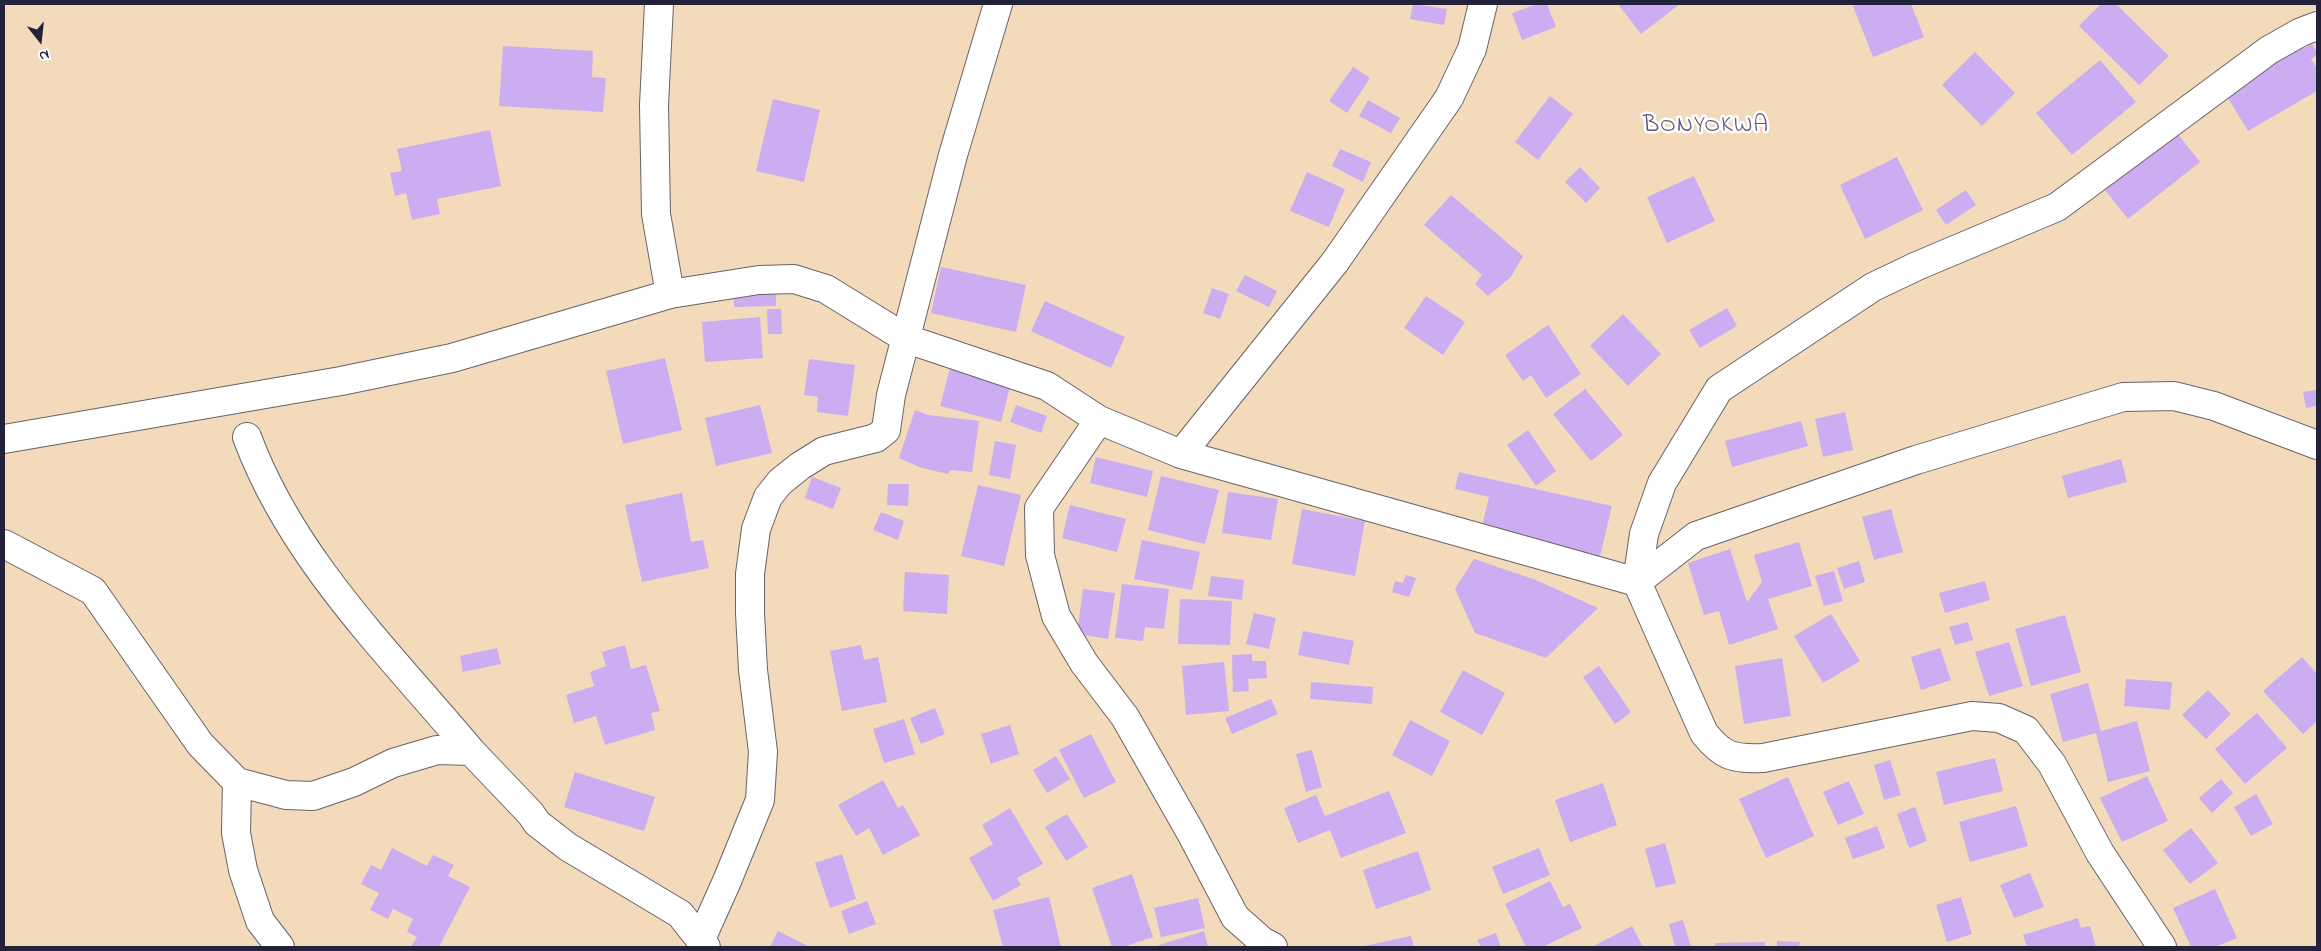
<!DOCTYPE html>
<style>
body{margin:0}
#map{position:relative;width:2321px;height:951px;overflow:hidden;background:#f2daba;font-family:"Indie Flower",sans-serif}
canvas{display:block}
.frame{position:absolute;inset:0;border:5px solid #22223b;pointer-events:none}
.north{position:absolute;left:15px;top:15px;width:50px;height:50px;-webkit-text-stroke:4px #fff;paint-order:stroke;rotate:164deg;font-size:14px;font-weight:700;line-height:20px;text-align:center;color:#22223b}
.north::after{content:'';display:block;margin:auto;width:18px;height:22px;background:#22223b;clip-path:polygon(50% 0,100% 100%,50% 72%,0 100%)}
</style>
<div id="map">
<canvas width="2321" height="951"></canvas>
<div class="frame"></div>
<div class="north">N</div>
</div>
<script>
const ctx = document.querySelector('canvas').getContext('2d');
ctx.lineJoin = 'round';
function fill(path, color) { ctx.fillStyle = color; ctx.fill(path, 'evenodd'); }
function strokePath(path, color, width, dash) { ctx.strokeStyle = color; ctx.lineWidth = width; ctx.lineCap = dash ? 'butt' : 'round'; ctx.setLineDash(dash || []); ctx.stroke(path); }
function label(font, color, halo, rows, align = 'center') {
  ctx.font = font + ' "Indie Flower",sans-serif'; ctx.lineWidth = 5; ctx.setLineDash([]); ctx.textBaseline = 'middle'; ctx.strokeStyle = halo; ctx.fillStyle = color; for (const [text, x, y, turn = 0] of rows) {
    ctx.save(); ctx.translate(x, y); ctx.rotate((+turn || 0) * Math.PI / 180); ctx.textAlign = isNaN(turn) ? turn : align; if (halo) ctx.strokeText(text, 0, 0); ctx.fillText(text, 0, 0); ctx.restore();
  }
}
fill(new Path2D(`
 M1413 4 1447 9 1444 25 1410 19Z
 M1537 4H1547L1556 27 1522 40 1512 13Z
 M1618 4H1680L1641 34Z
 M1858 4H1911L1924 37 1873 57 1853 6Z
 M2101 4H2116L2169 56 2139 85 2079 26Z
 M2301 42 2304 48 2312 44 2317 53V55L2311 59 2317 69V91L2248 131 2222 88Z
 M503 46 593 51 592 77 606 78 603 112 499 106Z
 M1975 52 2015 93 1982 126 1942 85Z
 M2100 60 2136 102 2072 155 2036 113Z
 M1353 67 1370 78 1347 113 1329 101Z
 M1550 96 1573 114 1538 160 1515 142Z
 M773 99 820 110 804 182 756 171Z
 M1368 100 1400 118 1391 133 1359 116Z
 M2173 128 2200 162 2128 219 2102 186Z
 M490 130 501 186 437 199 440 214 412 220 406 193 395 196 390 173 402 171 397 149Z
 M1340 149 1371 162 1363 182 1332 166Z
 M1897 157 1923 210 1865 239 1840 185Z
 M1580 167 1600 188 1586 203 1565 182Z
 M1307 172 1345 189 1329 227 1290 211Z
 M1694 176 1715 221 1667 243 1647 197Z
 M1966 190 1976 205 1946 225 1936 210Z
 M1451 195 1523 256 1511 277 1488 296 1475 284 1482 275 1424 225Z
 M941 267 1026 285 1016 332 931 313Z
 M1245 275 1277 291 1269 307 1236 291Z
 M1212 288 1229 294 1220 319 1203 313Z
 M776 293V306L734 307V294Z
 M1426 296 1465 322 1443 355 1404 328Z
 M1045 301 1125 337 1111 368 1031 331Z
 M1727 308 1737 326 1700 348 1689 330Z
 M767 309H781L782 334H768Z
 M1623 314 1661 354 1628 386 1590 346Z
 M760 317 763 358 705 362 702 322Z
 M1548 325 1581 374 1546 398 1531 375 1523 381 1505 355Z
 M665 358 682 430 623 444 606 371Z
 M809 359 855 365 848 416 817 412 818 397 804 395Z
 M950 368 1011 383 1001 422 940 406Z
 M1585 389 1623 435 1591 461 1553 414Z
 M2317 390V406L2306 408 2303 392Z
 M760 405 772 453 716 466 705 418Z
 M1016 405 1047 416 1041 433 1010 422Z
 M915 410 928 415 979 421 972 472 950 470 948 474 922 468 899 458Z
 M1845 412 1853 450 1823 457 1815 419Z
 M1801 421 1808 446 1732 467 1725 441Z
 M1528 430 1556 471 1536 486 1507 445Z
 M995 441 1016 445 1010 479 989 475Z
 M1096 457 1153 471 1147 497 1090 483Z
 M2121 459 2127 482 2068 498 2062 476Z
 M1459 472 1612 506 1600 556 1481 530 1489 497 1455 489Z
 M1161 476 1219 490 1205 544 1148 530Z
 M812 477 841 488 833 509 805 498Z
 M888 484H909L908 506 887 505Z
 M978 485 1021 495 1004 566 961 556Z
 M1228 492 1278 499 1271 540 1222 533Z
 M682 493 691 542 703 540 709 568 642 582 625 505Z
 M1070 505 1126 519 1117 552 1062 538Z
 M1302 509 1365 521 1355 576 1292 564Z
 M1891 509 1903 552 1874 560 1862 517Z
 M881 512 904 521 898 540 873 530Z
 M1142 540 1200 552 1192 590 1134 579Z
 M1799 542 1812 586 1768 599 1778 629 1729 645 1719 611 1704 615 1688 563 1730 549 1747 602 1762 582 1754 555Z
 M1474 559 1536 580 1598 608 1546 658 1475 633 1455 589Z
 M1859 561 1865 582 1844 589 1837 568Z
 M1834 571 1843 601 1824 606 1815 576Z
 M905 572 949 575 947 614 903 611Z
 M1406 575 1416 578 1409 597 1392 592 1395 581 1403 583Z
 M1211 576 1244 580 1242 600 1208 596Z
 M1985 581 1990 600 1945 613 1939 593Z
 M1122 584 1169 589 1164 629 1145 627 1143 641 1115 638Z
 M1083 589 1115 593 1108 639 1077 634Z
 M1180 599 1232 601 1230 645 1178 644Z
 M1254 613 1276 618 1269 649 1246 644Z
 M1831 614 1860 661 1823 683 1794 636Z
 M2065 615 2081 672 2031 686 2015 629Z
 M1968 622 1973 640 1955 645 1949 627Z
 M1303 631 1354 641 1349 665 1298 655Z
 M2009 642 2023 686 1989 696 1975 652Z
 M625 645 631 669 646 665 660 711 651 713 655 730 605 745 596 716 574 723 566 695 594 686 590 672 606 666 602 652Z
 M861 645 864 660 878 657 887 702 842 711 830 651Z
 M497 648 501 664 463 672 460 656Z
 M1940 648 1951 680 1921 690 1911 657Z
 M1252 654V661H1266L1267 678 1248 679 1249 691 1233 692 1232 655Z
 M2302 657 2317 674V721L2303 734 2263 691Z
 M1782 658 1791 716 1744 724 1735 666Z
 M1224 662 1229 711 1186 715 1182 666Z
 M1599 666 1631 712 1615 724 1583 677Z
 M1463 670 1505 693 1482 735 1440 712Z
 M2126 679 2172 682 2170 710 2124 706Z
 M1311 682 1373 687 1372 704 1310 699Z
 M2088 683 2101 731 2137 721 2150 771 2108 782 2096 733 2063 742 2050 694Z
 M2208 690 2231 714 2206 739 2182 715Z
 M1271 699 1278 714 1232 734 1225 718Z
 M935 708 945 734 921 744 910 718Z
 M2257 713 2287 748 2245 784 2215 749Z
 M904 719 915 754 884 763 873 729Z
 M1410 720 1450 741 1432 776 1392 755Z
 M1010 725 1019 754 991 764 981 734Z
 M1091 734 1116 782 1084 798 1059 750Z
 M1312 750 1322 787 1306 792 1296 754Z
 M1056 756 1070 779 1047 793 1033 770Z
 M1995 758 2003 791 1944 805 1936 772Z
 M1890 760 1901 795 1884 800 1874 765Z
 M575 772 655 797 644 831 564 807Z
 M2147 776 2168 821 2122 842 2100 798Z
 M1788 777 1814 836 1766 858 1739 799Z
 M2221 779 2233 793 2212 813 2199 798Z
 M883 780 898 808 903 805 920 835 883 855 869 828 856 836 838 805Z
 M1849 781 1864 814 1838 825 1823 792Z
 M1603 783 1617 825 1570 842 1555 800Z
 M1389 791 1406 833 1341 858 1330 830 1298 843 1284 808 1316 795 1325 816Z
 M2256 794 2273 824 2251 836 2234 807Z
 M2016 806 2028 846 1970 862 1959 822Z
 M1915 807 1927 841 1909 848 1897 814Z
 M1010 808 1043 864 1017 878 1021 885 993 901 969 858 993 844 982 825Z
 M1067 814 1088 847 1066 861 1045 827Z
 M1877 826 1885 848 1853 859 1845 838Z
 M2191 828 2218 863 2190 884 2163 850Z
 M1665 843 1676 883 1656 888 1645 849Z
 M392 848 427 866 433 855 454 865 448 876 470 887 439 947H411L417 937 407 932 413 919 393 909 388 919 370 910 379 893 361 884 371 865 381 870Z
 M1539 848 1550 875 1503 894 1492 867Z
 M1418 851 1431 890 1376 909 1363 870Z
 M842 854 856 899 830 908 815 863Z
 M2030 873 2044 907 2014 918 2000 885Z
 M1132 874 1153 937 1123 947H1112L1092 888Z
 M1550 881 1563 907 1570 904 1582 928 1542 947H1526L1505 904Z
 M2215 889 2237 938 2215 947H2191L2173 908Z
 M1049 897 1061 947H1003L993 910Z
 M1961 897 1972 934 1947 942 1936 905Z
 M1198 898 1205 928 1161 937 1154 908Z
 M867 901 876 924 849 934 841 911Z
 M2078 918 2081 928 2090 926 2096 947H2027L2023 935Z
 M1683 920 1691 947H1675L1669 924Z
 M1632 926 1643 947H1592Z
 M778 931 810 947H770Z
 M1204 931 1208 947H1153Z
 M1496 933 1501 947H1481L1477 940Z
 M1411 936 1414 947H1364V946Z
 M1777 941 1800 942 1799 947H1777Z
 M1765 942V947H1715V943Z`), '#cdadf1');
const street = new Path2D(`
 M659 4 654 105 656 214 670 294
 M1099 420 1039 508 1040 555 1056 616 1084 663 1125 717 1191 833 1235 917 1262 941 1273 947
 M247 437C292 559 389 653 471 751
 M4 439 341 381 452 358 670 294 759 280 794 279 826 289 907 339 1047 386 1099 420 1181 454 1637 582 1704 733C1723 757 1733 759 1763 758L1972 716 1999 718 2026 730 2052 764 2100 853 2162 947
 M1181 454 1335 262 1449 98 1472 49 1483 4
 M4 544 93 591 200 744 237 782 286 795 313 796 354 782 393 763 437 750 471 751 531 814 537 823 568 847 680 914 706 947
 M1637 582 1644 534 1662 483 1719 389 1873 287 1917 266 2057 207 2269 50 2301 32 2317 26
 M1637 582 1696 536 1916 460 2123 397 2174 396 2214 406 2317 445
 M237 782 236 833 243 870 260 921 280 947
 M701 939 727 881 760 800 763 752 753 670 750 613V574L756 529 768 497 780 482 800 466 824 451 876 438 886 430 891 395 953 155 998 4`);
strokePath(street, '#6b6267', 30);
strokePath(street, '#fff', 28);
ctx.letterSpacing = '1px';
label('24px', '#5e537b', '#fff', [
 ["BONYOKWA",1706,127]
]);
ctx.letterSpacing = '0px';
</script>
